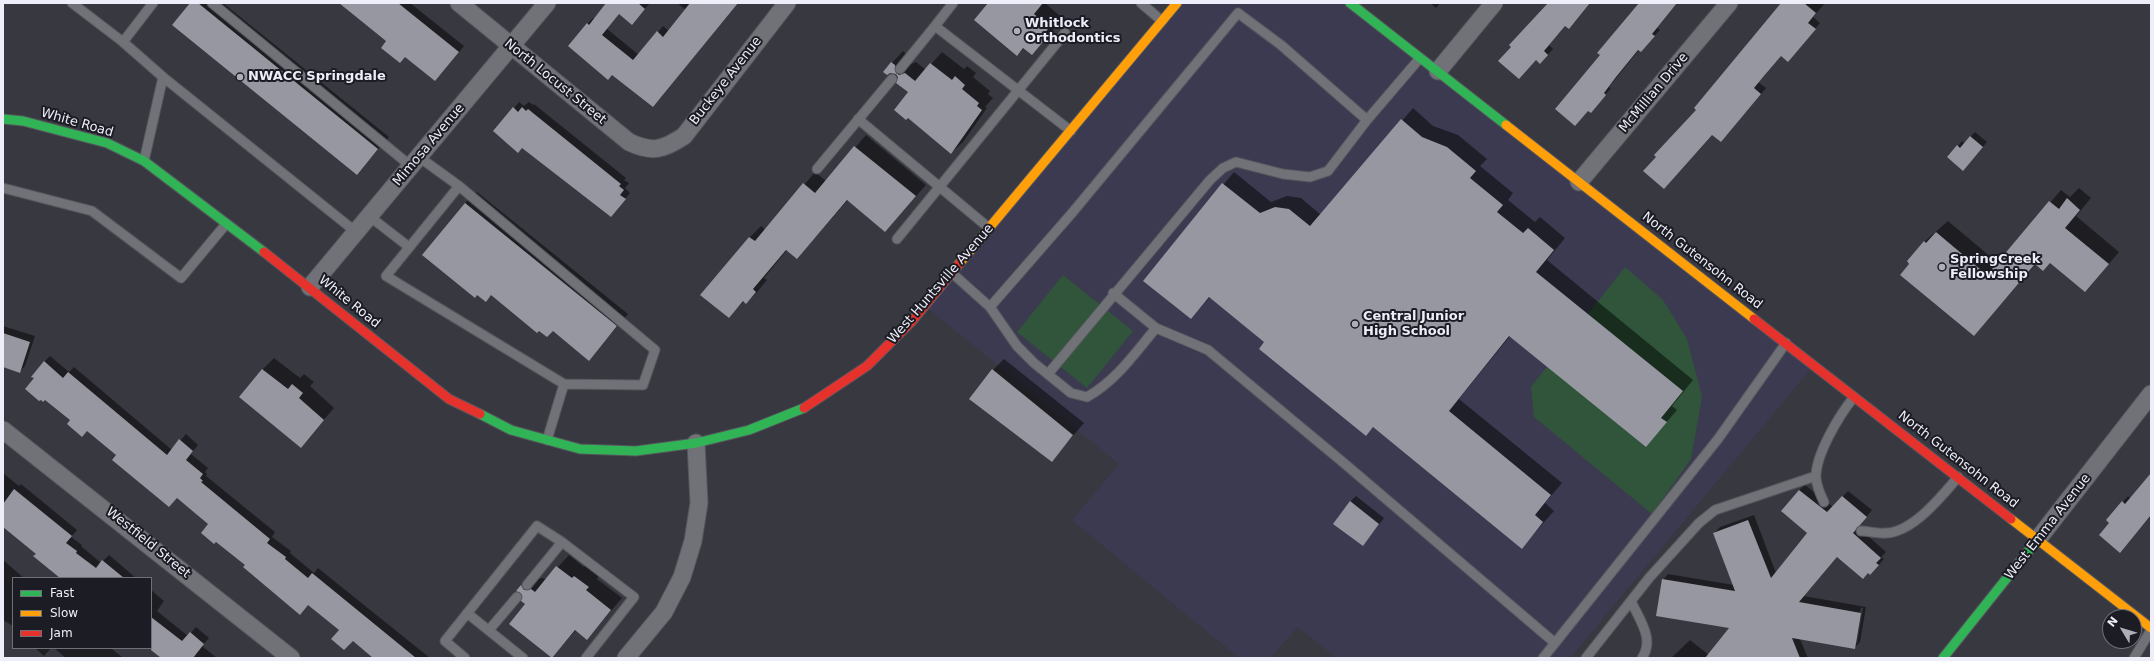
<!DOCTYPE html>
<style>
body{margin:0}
#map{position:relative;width:2154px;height:661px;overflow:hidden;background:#383841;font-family:"DejaVu Sans",sans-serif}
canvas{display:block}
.frame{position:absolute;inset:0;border:4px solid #eeeefa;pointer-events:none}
.legend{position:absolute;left:12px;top:577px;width:140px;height:72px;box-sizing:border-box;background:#1c1c24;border:1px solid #70707a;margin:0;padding:5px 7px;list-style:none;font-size:12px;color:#eeeefa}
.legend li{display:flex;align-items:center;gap:8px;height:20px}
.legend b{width:20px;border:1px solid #70707a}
.north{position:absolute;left:2102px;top:609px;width:40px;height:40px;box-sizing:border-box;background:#1c1c24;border:1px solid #70707a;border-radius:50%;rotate:308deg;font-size:11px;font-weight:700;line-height:16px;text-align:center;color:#eeeefa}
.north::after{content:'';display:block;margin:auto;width:14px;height:18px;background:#aeaeb9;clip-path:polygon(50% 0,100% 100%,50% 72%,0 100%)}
</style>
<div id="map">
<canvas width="2154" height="661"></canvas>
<div class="frame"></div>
<ul class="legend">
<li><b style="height:5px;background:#30b455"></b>Fast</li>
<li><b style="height:5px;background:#ff9f0a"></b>Slow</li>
<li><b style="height:5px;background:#e5322d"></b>Jam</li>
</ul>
<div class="north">N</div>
</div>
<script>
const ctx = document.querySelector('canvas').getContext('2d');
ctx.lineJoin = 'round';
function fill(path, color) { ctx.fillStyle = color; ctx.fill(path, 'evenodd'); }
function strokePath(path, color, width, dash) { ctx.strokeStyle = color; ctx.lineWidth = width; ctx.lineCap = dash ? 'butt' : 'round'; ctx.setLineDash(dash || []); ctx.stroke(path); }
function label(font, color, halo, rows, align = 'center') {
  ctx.font = font + ' "DejaVu Sans",sans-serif'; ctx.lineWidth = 4; ctx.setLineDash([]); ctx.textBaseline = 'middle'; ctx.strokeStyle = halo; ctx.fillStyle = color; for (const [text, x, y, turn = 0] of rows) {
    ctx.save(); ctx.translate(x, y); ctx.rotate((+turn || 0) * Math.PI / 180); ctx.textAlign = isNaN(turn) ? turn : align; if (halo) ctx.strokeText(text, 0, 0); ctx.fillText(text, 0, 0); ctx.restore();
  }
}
fill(new Path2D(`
 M1177 3H1350L1814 365 1570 658H1336L1298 627 1270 658H1239L1072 520 1119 464 925 306Z`), '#3b3a50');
fill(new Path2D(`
 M1625 267 1663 300 1687 339 1702 397 1691 459 1652 514 1534 417 1531 387Z
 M1063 275 1133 331 1087 388 1017 332Z`), '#30553a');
fill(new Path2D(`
 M191 3H223L389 137 357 173Z
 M341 3H410L464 46 441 74 388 41Z
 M606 3H650L632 24 619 13 606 28 639 55 663 26 669 31 686 10 677 3H737L659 100 569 46 588 23 593 18 595 19Z
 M989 3H1045L1060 16 1054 23 1057 25 1032 54 1024 48 1017 55Z
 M1430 3H1440L1436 8Z
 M1549 3H1590L1575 22 1566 25 1549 45 1553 49 1540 63Z
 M1640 3H1677L1657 28 1660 30 1646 45 1639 50 1609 87 1611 88 1596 106 1602 55Z
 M1782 3H1825L1813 17 1820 23 1788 61 1781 55 1758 82 1766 88 1727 135 1697 110 1748 45 1747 44Z
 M903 51 906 54 907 62 911 64 916 62 926 70 942 52 964 69 967 66 976 73 973 77 990 91 988 94 993 98 985 107 987 108 963 142 951 153 896 73 892 63Z
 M519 102 524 106 529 102 533 105 534 104 626 178 624 180 629 183 625 188 630 193 611 216 514 108Z
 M1413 108 1433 126 1458 135 1487 159 1480 166 1513 193 1508 200 1535 222 1540 217 1565 238 1547 260 1693 380 1672 406 1677 410 1646 446 1510 336 1459 399 1562 483 1545 503 1554 511 1522 547 1373 427 1366 434 1266 342 1210 297 1191 318 1144 280 1234 172 1271 202 1287 196 1301 198 1321 215Z
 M1975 132 1987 142 1967 165 1958 146 1962 141 1964 143Z
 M866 135 926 185 885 231 848 200 797 258 787 250 764 278 767 280 758 291 746 303 744 301 728 317 702 295 750 237 761 226 766 230 815 172 826 181Z
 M2079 188 2091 198 2076 216 2119 252 2085 291 2051 262 2036 264 1974 335 1911 264 1924 242 1948 221 1998 263 2061 190 2070 197Z
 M477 192 628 314 589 359 465 203Z
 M3 326 35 336 25 366 19 372 3 366Z
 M50 356 69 372 74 367 172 450 186 434 198 445 191 454 208 468 205 472 207 474 206 476 275 532 272 537 291 551 290 553 314 573 318 568 430 658H375L309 604 246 565 210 524 177 498 169 506 117 455 87 430 71 420 36 377 44 362Z
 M274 358 300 378 304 374 314 382 310 386 334 408 301 446 262 370Z
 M1004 359 1084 423 1052 460 993 370Z
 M3 473 19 486 21 484 77 530 71 537 82 545 81 546 101 563 109 555 136 578H61L37 554 3 526Z
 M2151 475V516L2125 546 2111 523 2123 502 2128 496 2131 499Z
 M1805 485 1833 507 1848 491 1872 510 1858 527 1886 552 1881 557 1884 559 1876 568 1838 556 1804 596 1866 607 1860 642 1854 648 1800 639 1808 658H1671L1690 640 1709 655 1731 628 1663 580 1668 574 1734 585 1714 533 1720 527 1754 515 1776 573 1809 533 1799 490ZM1861 608H1863L1857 643H1855Z
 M1356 496 1384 518 1363 545 1350 502Z
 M569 555 584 567 586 565 599 576 597 579 622 598 587 639 576 630 552 657 526 604 524 594 518 591 533 575 535 579 543 578 546 580Z
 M3 560 24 578H13V626L3 620Z
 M151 590 164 601 157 611 188 636 196 627 209 638 202 646 217 658H162L149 648H151Z
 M35 648H51L44 656Z
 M54 648H111L123 658H66Z`), '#0007');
fill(new Path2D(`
 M190 3H198L378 149 357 175 172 25Z
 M339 3H398L459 52 435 81 405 57 400 63 381 48 386 41Z
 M606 3H638L645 9 632 25 619 14 602 35 633 60 657 31 663 37 690 3H738L653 107 612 75 608 80 568 46 587 23 589 25Z
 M988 3H1043L1034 14 1049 27 1044 35 1047 37 1032 55 1023 48 1017 56 974 20Z
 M1548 3H1590L1569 29 1565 26 1544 51 1548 55 1540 64 1536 60 1519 79 1498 61 1511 47 1509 45Z
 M1639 3H1677L1652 34 1655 36 1641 52 1638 50 1616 77 1604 93 1606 95 1591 113 1588 111 1575 126 1555 109 1600 55 1597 53Z
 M1781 3H1804L1816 13 1808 23 1816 29 1788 62 1781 56 1763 77 1754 88 1761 94 1721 142 1712 135 1664 189 1643 171 1656 157 1654 155 1696 110 1694 108Z
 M891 62 895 65 896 73 899 75 905 73 915 81 930 63 952 80 955 76 965 85 962 89 979 103 977 106 982 110 951 154 908 118 906 120 894 110 908 92 896 83 898 77 896 74 890 73 887 75 883 72Z
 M513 107 518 112 522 107 526 111 528 109 621 184 619 186 624 190 620 195 626 199 611 217 522 148 518 153 493 131Z
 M1401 119 1422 137 1447 147 1476 171 1470 178 1503 205 1497 212 1523 233 1528 228 1554 250 1536 272 1683 391 1661 418 1667 422 1646 447 1509 336 1449 411 1551 495 1535 515 1543 522 1522 549 1373 427 1366 436 1259 349 1264 342 1209 297 1191 319 1143 281 1222 183 1260 213 1275 207 1289 209 1310 226Z
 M1970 136 1983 147 1963 171 1947 157 1957 145 1960 148Z
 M854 146 916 196 885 232 847 200 797 259 786 250 753 289 756 292 746 304 743 301 729 318 700 295 749 237 755 241 803 183 815 193Z
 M2067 198 2080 210 2065 228 2109 264 2085 292 2050 263 2043 271 2035 264 1974 336 1900 275 1909 264 1907 261 1924 241 1926 243 1936 232 1987 275 2049 201 2059 209Z
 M465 203 617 326 589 361 553 331 547 337 539 331 537 333 491 295 486 302 477 295 475 298 422 255Z
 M3 333 30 342 20 373 3 367Z
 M44 361 63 378 68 372 167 455 179 439 193 451 186 460 203 474 200 478 203 481 201 482 270 539 267 543 286 557 285 559 308 578 312 573 416 658H373L353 641 344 650 331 639 339 630 308 605 300 615 243 567 245 565 216 542 214 544 201 533 208 524 177 498 169 507 112 460 116 455 87 431 82 437 67 424 70 420 45 400 43 402 41 400 39 401 25 389 34 378 31 377Z
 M262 369 288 389 292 384 303 393 299 398 324 420 301 448 239 397Z
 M992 369 1073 435 1052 462 969 399Z
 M2151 473V515L2120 553 2099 535 2109 523 2106 520 2122 501 2125 504Z
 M14 489 72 536 66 543 77 551 76 553 96 568 102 560 124 578H60L33 556 36 554 3 527V504Z
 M1799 490 1827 512 1842 496 1867 517 1853 533 1881 558 1876 563 1879 565 1870 575 1868 573 1863 579 1837 557 1799 602 1861 613 1855 649 1792 638 1800 658H1705L1729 628 1656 616 1662 579 1735 591 1713 533 1748 520 1771 578 1807 533 1781 511Z
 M1350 501 1379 524 1363 546 1333 524Z
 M556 566 572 578 574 576 589 587 586 590 611 610 587 640 575 630 552 658 509 624 525 604 521 601 522 595 516 591 521 585 524 590 531 589 535 592Z
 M151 617 182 641 190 632 204 644 193 658H161L151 650Z`), '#9797a1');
const lane = new Path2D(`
 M72 3 123 42 163 77
 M212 3 412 167
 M953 3 935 26 1071 131
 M1141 3 1162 21
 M123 42 153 3
 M900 69 935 26
 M858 119 989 228
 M419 157 459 186 655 350 643 385 564 384 547 440
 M144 161 163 77 356 232
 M817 169 892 79
 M459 186 386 276 564 384
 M3 188 92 211 181 278 226 224
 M369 216 409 247
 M897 239 1065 33
 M952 273 990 307 1072 213 1238 13 1281 45 1367 120
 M990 307 1017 346 1034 363 1071 393 1087 397C1116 381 1135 353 1156 328L1113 293
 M1156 328 1208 350 1345 464 1555 643 1718 439 1786 343
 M1048 374 1210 180 1223 168 1236 162 1283 174 1310 177 1328 171 1367 120 1420 58
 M1824 502C1820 494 1817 487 1816 478 1815 455 1840 414 1854 397
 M1861 531C1869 531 1878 534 1886 533 1913 532 1942 496 1958 477
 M527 585 562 542
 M1631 601C1639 619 1655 639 1642 658
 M467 613 523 658
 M489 630 517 597
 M465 658 445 641 537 526 562 542 634 597 586 658
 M1543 658 1555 643
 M1586 658 1649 578 1699 523 1715 510 1816 476
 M2134 658 2151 630`);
const street = new Path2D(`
 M459 3 629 142C652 153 663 150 684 136L787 3
 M1438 71 1494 3
 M1579 182 1729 3
 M310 287 547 3
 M3 430 291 658
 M2038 539 2151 394
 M626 658 664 612 682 577 693 541 699 503 696 443`);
const fast = new Path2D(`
 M1350 3 1506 125
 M3 119 23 121 107 143 144 161 264 252
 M480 414 511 430 580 449 636 451 696 443 749 430 804 408
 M1943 658 2038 539`);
const slow = new Path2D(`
 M1506 125 1754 319
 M959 264 1177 3
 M2011 519 2151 628`);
const jam = new Path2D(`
 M264 252 449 399 480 414
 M1754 319 2011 519
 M804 408 867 366 912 321 959 264`);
strokePath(lane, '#56565e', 11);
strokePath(street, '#56565e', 19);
strokePath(fast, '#56565e', 11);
strokePath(slow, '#56565e', 11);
strokePath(jam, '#56565e', 11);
strokePath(lane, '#717178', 9);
strokePath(street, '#717178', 17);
strokePath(fast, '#30b455', 9);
strokePath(slow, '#ff9f0a', 9);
strokePath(jam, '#e5322d', 9);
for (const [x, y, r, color] of [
 [1017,31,4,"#aeaeb9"],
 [240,77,4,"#aeaeb9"],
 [1942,267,4,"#aeaeb9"],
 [1355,324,4,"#aeaeb9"]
]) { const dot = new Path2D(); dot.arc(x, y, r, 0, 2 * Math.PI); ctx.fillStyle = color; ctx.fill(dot); strokePath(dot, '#1c1c24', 1.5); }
label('bold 13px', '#eeeefa', '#1c1c24', [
 ["Whitlock",1025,24],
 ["Orthodontics",1025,39],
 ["NWACC Springdale",248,77],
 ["SpringCreek",1950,260],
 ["Fellowship",1950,275],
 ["Central Junior",1363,317],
 ["High School",1363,332]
], 'left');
label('13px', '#eeeefa', '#1c1c24', [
 ["Buckeye Avenue",726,81,-52],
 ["North Locust Street",555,82,39],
 ["McMillian Drive",1654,93,-50],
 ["White Road",77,123,16],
 ["Mimosa Avenue",429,145,-50],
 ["North Gutensohn Road",1702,261,38],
 ["West Huntsville Avenue",941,284,-49],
 ["White Road",349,302,39],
 ["North Gutensohn Road",1958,460,38],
 ["West Emma Avenue",2048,527,-52],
 ["Westfield Street",148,543,39]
]);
</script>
